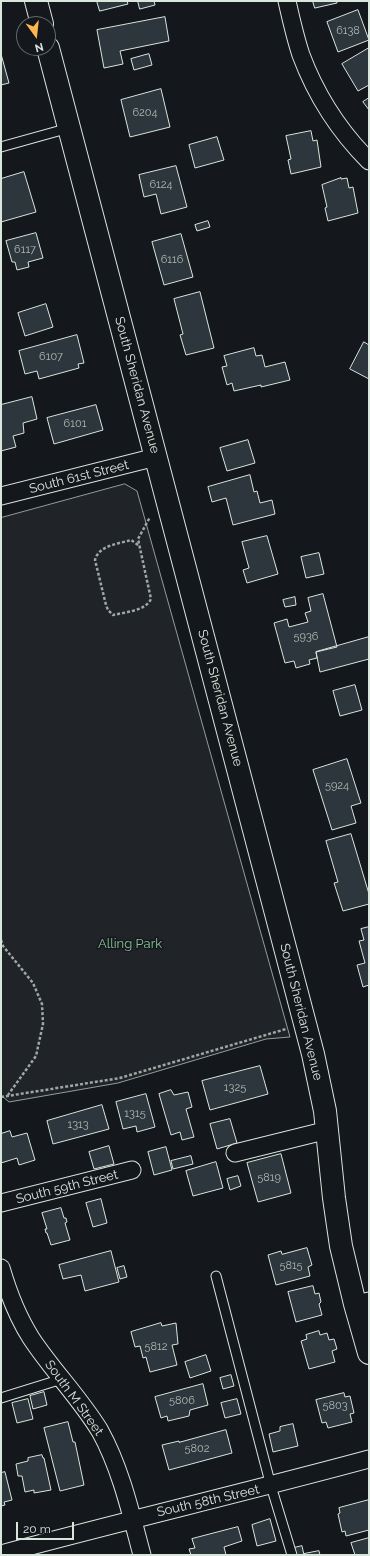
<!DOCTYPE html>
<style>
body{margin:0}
#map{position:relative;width:370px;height:1556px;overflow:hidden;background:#14181c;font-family:Raleway,sans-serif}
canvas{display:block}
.frame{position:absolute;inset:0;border:2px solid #d8e6dc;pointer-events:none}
.north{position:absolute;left:16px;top:16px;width:40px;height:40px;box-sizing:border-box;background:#14181c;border:1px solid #626a69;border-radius:50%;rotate:165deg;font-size:11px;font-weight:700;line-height:16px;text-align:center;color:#d8e6dc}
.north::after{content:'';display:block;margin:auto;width:14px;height:18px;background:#ffb74d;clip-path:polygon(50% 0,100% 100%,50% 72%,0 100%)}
.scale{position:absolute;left:16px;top:1522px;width:58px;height:18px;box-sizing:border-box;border:2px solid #d8e6dc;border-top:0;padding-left:5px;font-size:12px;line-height:14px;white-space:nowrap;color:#d8e6dc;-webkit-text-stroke:3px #14181c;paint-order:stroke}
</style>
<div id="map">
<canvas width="370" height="1556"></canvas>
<div class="frame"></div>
<div class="north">N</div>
<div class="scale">20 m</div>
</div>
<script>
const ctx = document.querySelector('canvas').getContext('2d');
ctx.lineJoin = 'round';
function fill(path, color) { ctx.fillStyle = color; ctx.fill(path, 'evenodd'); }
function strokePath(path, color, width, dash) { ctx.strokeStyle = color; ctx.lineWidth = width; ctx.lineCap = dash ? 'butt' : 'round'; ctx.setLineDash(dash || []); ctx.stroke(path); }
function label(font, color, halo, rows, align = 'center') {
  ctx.font = font + ' Raleway,sans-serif'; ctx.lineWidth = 3; ctx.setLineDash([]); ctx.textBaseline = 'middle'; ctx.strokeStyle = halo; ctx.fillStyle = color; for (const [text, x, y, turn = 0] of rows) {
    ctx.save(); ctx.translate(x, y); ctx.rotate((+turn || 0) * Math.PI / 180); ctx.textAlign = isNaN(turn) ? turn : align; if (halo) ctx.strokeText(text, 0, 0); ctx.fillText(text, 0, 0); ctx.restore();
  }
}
const green = new Path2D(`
 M125 484 137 491 290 1037 266 1039 118 1083 9 1102 1 1095V518Z`);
fill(green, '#202428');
strokePath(green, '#939e99', 1);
const building = new Path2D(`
 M97 1H127L128 4 100 11Z
 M138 1H154L155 5 140 9Z
 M313 1H337V3L315 8Z
 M358 10 369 40 338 52 327 22Z
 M165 17 169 41 120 51 123 64 104 68 97 30Z
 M369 48V85L358 91 342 64Z
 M1 54 9 83 1 85Z
 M149 54 152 65 134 70 131 59Z
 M161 89 170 127 130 137 121 100Z
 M369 98V110L363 102Z
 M311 131 313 141 317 140 321 167 291 174 288 160 291 159 286 136Z
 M217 137 224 160 195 168 189 145Z
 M176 166 187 207 161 214 156 194 144 197 139 175Z
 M24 172 36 212 1 222V179Z
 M341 178V179L347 178 349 188 353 187 358 213 328 221 325 208 327 207 322 185Z
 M208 221 210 227 197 231 195 225Z
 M36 233 43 258 28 262 29 267 17 270 15 262H12L6 241Z
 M181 234 193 277 164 285 152 242Z
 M200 292 214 348 186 355 180 335 183 334 174 299Z
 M46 304 53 327 25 336 18 313Z
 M77 335 84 363 78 364 79 368 39 379 37 371 25 374 19 351Z
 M364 342 369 345V379L350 369Z
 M254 348 256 356 262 355 265 367 285 362 290 380 261 387V385L234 391 232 383 227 385 222 367 227 366 224 356Z
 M32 397 37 419 23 423 24 433 13 436 16 447 1 451V405Z
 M96 405 103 430 54 444 47 418Z
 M248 440 255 463 227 471 220 448Z
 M250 475 254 492 257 491 260 503 272 500 275 514 233 525 226 498 212 502 208 487Z
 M267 536 278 574 247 583 243 570 249 568 242 542Z
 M319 553 324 574 306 578 301 557Z
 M323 594 337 647 316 652 317 658 309 660 310 664 296 668 294 661 285 663 274 623 287 619 289 627 308 622 305 613 311 611 308 598Z
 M295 597 296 605 285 607 283 600Z
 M369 637V659L320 672 316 652Z
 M355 685 362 710 340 716 333 691Z
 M347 759 361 803 351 806 356 823 332 830 313 770Z
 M351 834 369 894V904L343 911 334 883 338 882 326 841Z
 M369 927V985L363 987 357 965 365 963 359 941 364 940 361 929Z
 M260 1066 268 1094 210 1110 202 1081Z
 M171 1090 174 1095 188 1092 192 1107 186 1109 194 1137 182 1140 180 1132 171 1135 159 1094Z
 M146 1094 155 1127 137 1132 136 1126 123 1129 116 1102Z
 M102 1105 109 1129 53 1144 47 1121Z
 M230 1119 237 1143 217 1149 210 1124Z
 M10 1131 12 1137 27 1133 35 1160 19 1165 17 1158 1 1163V1134Z
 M109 1146 114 1164 94 1169 89 1152Z
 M166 1147 172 1170 154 1175 148 1152Z
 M281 1154 291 1193 258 1202 247 1163Z
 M191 1156 193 1164 173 1169 171 1161Z
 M216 1162 223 1188 193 1196 186 1171Z
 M238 1176 241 1186 230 1190 227 1179Z
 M101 1199 107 1223 93 1227 86 1203Z
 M61 1208 64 1218H66L67 1222 65 1223 70 1240 51 1245 47 1233H46L45 1229H47L42 1213Z
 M307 1248 312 1265 308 1267 310 1276 276 1285 268 1255 281 1251 282 1254Z
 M111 1251 119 1282 85 1291 81 1275 63 1279 59 1265Z
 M124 1266 127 1277 120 1279 117 1268Z
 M313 1286 315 1294 319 1293 321 1302 319 1304 322 1315 296 1322 288 1292Z
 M161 1323 162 1326 176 1323 178 1344 172 1345 177 1365 150 1372 146 1357 143 1358 140 1346 135 1347 131 1332Z
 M319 1331 320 1335 327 1333 329 1340 334 1339 337 1349 332 1351 335 1362 309 1369 301 1341 307 1339 306 1335Z
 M206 1355 211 1371 190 1378 185 1362Z
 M231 1375 234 1386 223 1389 220 1378Z
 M203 1384 208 1405 190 1410 189 1416 168 1421 167 1416 161 1418 155 1397Z
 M44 1392 47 1405 33 1409 30 1396Z
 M344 1393 345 1397 350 1396 354 1413 350 1414 352 1422 328 1428 326 1422 322 1423 316 1400Z
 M28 1399 33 1419 17 1423 12 1403Z
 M237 1399 241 1414 225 1418 221 1403Z
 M68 1422 73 1442H75L84 1485 60 1491 44 1428Z
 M293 1424 298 1446 273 1452 269 1434 280 1431V1427Z
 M226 1430 232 1453 169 1470 162 1445 179 1441V1442Z
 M42 1455 43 1458H44L51 1490 34 1493V1490L25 1492 22 1476H18L16 1464 28 1461V1458Z
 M5 1472 12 1500 4 1502 5 1505 1 1506V1473Z
 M369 1500V1530L346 1536 345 1531 342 1532 338 1514 340 1513 339 1508Z
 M270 1519 276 1541 257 1546 252 1525Z
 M238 1527 242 1541 224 1547 226 1555H191L189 1549 195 1548 192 1539Z
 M369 1538V1555H355L351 1543Z
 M302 1546 304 1555H296L294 1548Z
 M319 1551 320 1555H304V1554Z`);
fill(building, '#2c363c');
strokePath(building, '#d8e6dc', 1);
const lane = new Path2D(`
 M1 147 69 128
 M216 1276 271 1486 292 1555
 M1 1398 62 1379`);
const street = new Path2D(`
 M287 1C291 19 295 37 301 55 316 95 339 131 369 161
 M1 496 156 457
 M235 1153 328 1130
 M1 1203 132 1170
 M1 1268C8 1292 17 1316 31 1338 52 1370 80 1398 100 1431 121 1469 131 1514 142 1555
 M355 1304 369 1301
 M1 1554C123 1521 247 1492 369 1459`);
const secondary = new Path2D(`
 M36 1 42 24
 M48 48 313 1054 325 1111 334 1198 341 1246 355 1304 369 1353`);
strokePath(lane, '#d8e6dc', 11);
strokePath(street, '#d8e6dc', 19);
strokePath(secondary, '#d8e6dc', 24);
strokePath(new Path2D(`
 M138 545 131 540C118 544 99 545 95 560L106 605 108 610 113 615C126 612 145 611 151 599L138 539 150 517
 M1 940 3 946 33 983 42 1004 43 1024 36 1056 8 1095
 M1 1097 120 1078 286 1029`), '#9da8a2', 2.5, [3, 2]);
strokePath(lane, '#14181c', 9);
strokePath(street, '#14181c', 17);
strokePath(secondary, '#14181c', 22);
label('11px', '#adbab4', null, [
 ["6138",348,31],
 ["6204",145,113],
 ["6124",161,185],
 ["6117",25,250],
 ["6116",172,260],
 ["6107",51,357],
 ["6101",75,424],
 ["5936",306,637],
 ["5924",337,786],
 ["1325",235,1088],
 ["1315",135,1114],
 ["1313",78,1125],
 ["5819",269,1178],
 ["5815",291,1266],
 ["5812",156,1347],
 ["5806",182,1401],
 ["5803",335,1406],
 ["5802",197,1449]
]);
label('13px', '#d8e6dc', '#14181c', [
 ["South Sheridan Avenue",137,385,75],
 ["South 61st Street",79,477,-14],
 ["South Sheridan Avenue",220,698,75],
 ["South Sheridan Avenue",301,1012,76],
 ["South 59th Street",67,1187,-14],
 ["South M Street",74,1398,54],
 ["South 58th Street",208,1501,-13]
]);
label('13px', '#8ac095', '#14181c', [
 ["Alling Park",130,944]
]);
</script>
